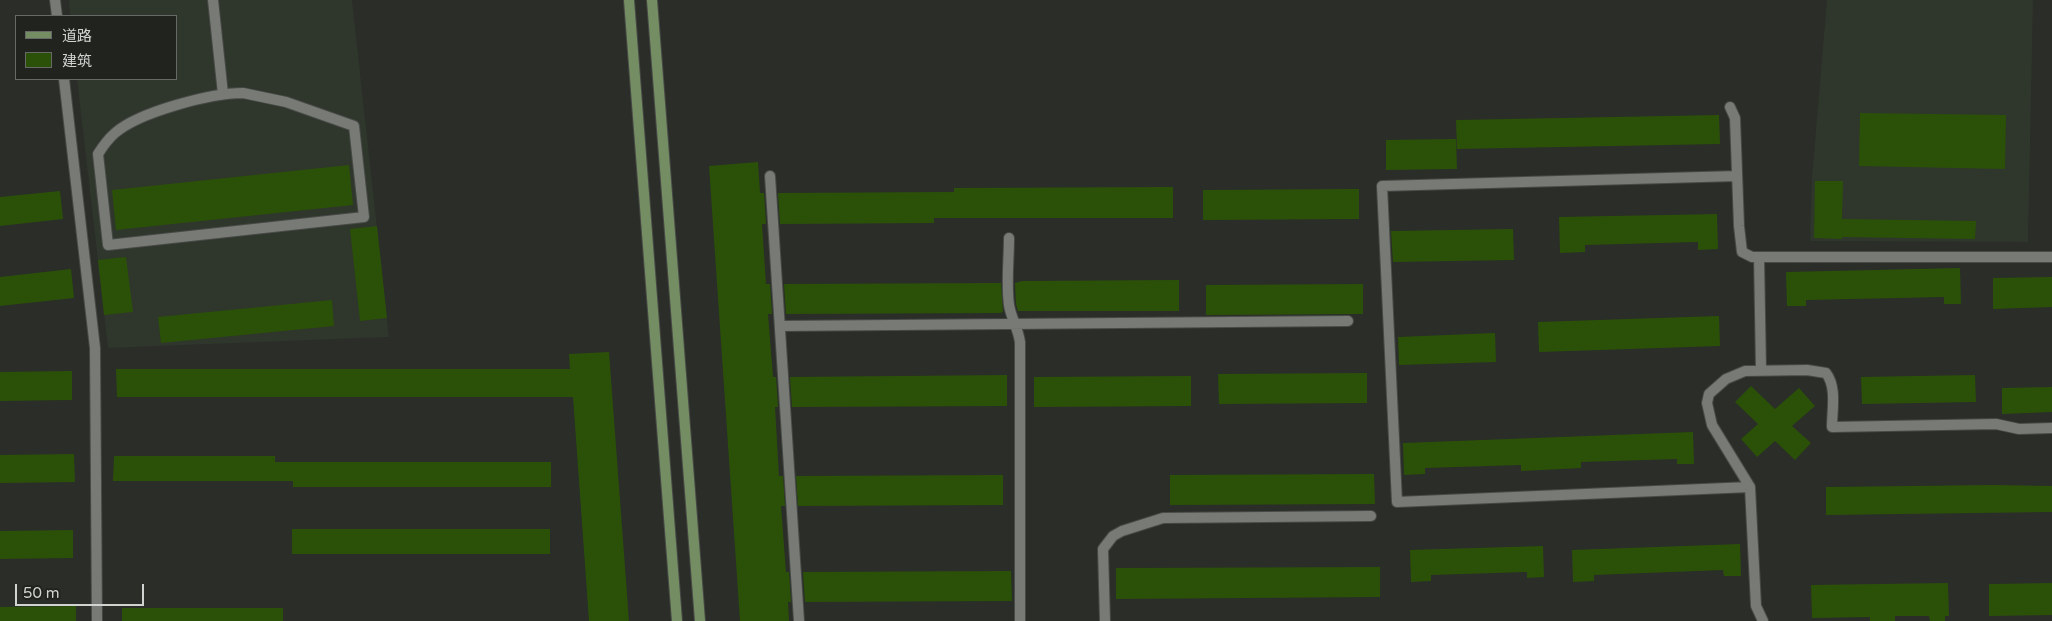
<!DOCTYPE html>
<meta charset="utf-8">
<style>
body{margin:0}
#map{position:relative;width:2052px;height:621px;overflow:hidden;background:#2a2d28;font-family:"Varela Round","Noto Sans SC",sans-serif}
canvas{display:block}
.legend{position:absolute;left:15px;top:15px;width:162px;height:65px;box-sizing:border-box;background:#20231e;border:1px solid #666965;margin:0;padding:6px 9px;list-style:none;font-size:15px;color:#d0d3cf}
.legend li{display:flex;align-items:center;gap:10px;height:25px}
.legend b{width:25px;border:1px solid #666965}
.scale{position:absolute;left:15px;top:584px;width:129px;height:22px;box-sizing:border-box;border:2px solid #d0d3cf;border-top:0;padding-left:6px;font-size:15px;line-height:18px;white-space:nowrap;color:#d0d3cf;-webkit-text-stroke:4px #20231e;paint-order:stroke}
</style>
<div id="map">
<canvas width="2052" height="621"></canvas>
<ul class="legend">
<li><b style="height:6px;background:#758d62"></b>道路</li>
<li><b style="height:14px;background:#2b5109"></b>建筑</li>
</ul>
<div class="scale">50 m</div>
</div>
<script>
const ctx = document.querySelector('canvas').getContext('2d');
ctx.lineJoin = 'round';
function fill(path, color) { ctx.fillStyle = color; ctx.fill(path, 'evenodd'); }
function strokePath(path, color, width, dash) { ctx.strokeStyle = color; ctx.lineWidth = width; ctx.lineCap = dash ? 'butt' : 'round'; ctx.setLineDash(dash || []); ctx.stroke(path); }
fill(new Path2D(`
 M69 0H352L389 337 108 348 77 79H176V16H70Z
 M1827 0H2033L2028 242 1810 241 1812 176Z`), '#2f362b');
fill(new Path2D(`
 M1860 113 2006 115 2005 169 1859 166Z
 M1719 115 1720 144 1457 149 1456 120Z
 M1456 139 1457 169 1386 170V140Z
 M758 162 760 193H764L766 224H762L766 284H770L772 314H768L773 377H776L778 407H775L779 476H783L785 506H781L786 572H789L791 602H788L789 621H740L709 166Z
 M349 165 353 205 116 230 112 190Z
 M1815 181H1843L1842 219 1976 221 1975 239 1842 237V239L1814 238Z
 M1173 187V218H934V223L780 224 778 193 954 192V188Z
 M1359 189V219L1203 220V190Z
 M60 191 63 219 0 226V197Z
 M1717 214 1718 249 1698 250V242L1585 245V252L1560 253 1559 217Z
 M377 226 387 318 360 321 350 229Z
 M1513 229 1514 260 1393 262 1391 231Z
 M126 257 133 312 104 315 98 260Z
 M1960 268 1961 304H1944V297L1806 300V306H1787L1786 272Z
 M71 269 74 298 0 306V277Z
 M2052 277V307L1993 309V278Z
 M1179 280V311H1018L1016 304 1015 283 1022 281Z
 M1001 283 1003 312 1000 313 786 314 784 284Z
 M1363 284V314L1206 315V285Z
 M332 300 334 326 161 343 158 317Z
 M1719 316 1720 346 1539 352 1538 322Z
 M1495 333 1496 362 1399 365 1398 337Z
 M609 352 629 621H589L573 397H117L116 369H570L569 354Z
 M72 371V400L0 401V372Z
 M1367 373V403L1219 404 1218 374Z
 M1007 375V406L792 407 790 377Z
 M1975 375 1976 402 1862 404 1861 377Z
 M1191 376V406L1034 407V377Z
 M1751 386 1775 409 1799 388 1815 406 1792 426 1811 443 1795 460 1775 441 1757 457 1741 439 1758 424 1735 402Z
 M2052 387V412L2002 414V388Z
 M1693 432 1694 464H1677V459L1581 462V468L1521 471V465L1425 468V474L1404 475 1403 443Z
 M74 454 75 482 0 483V455Z
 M114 456H275V462H551V487H293V481H113Z
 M1374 474 1375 504 1170 505V475Z
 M1003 475V505L798 506 796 476Z
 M1993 485 2052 486V512L1826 515V487Z
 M292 529H550V554H292Z
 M73 530V558L0 559V531Z
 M1740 544 1741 576H1724L1723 570 1594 575V581L1573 582 1572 550Z
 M1543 546 1544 577 1527 578V572L1431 575V581L1411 582 1410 550Z
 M1380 567V597L1116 599V568Z
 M1011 571 1012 601 805 602 803 572Z
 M1948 583 1949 616H1945V621H1930L1929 616H1895V621H1870V617L1812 618 1811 585Z
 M2052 583V615L1989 616V584Z
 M76 606V621H0V607Z
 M122 608H283V621H122Z`), '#2b5109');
const service = new Path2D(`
 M55 0 57 16
 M213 0 223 94
 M64 79 95 348 97 621
 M243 93 286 102 354 126 364 217 108 245 98 154C103 146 108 139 115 133 139 112 211 93 243 93Z
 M1730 107 1735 118 1739 226 1742 252 1752 257H2052
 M770 176 799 621
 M1737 176 1382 186 1397 502 1750 487
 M1009 238C1009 260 1006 283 1009 305 1011 318 1018 328 1020 342V621
 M1759 257 1761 370
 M780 326 1348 321
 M1105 621 1103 549 1113 536 1122 531 1163 518 1371 516
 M1763 621 1756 606 1750 487 1712 425 1707 403 1709 394 1726 379 1745 371 1807 370 1826 373C1837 387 1832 410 1832 427L1996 424 2019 429 2052 428`);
const secondary = new Path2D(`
 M629 0 677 621
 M652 0 700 621`);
strokePath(service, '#474a46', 12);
strokePath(secondary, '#474a46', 12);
strokePath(service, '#777a75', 10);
strokePath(secondary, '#758d62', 10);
</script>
